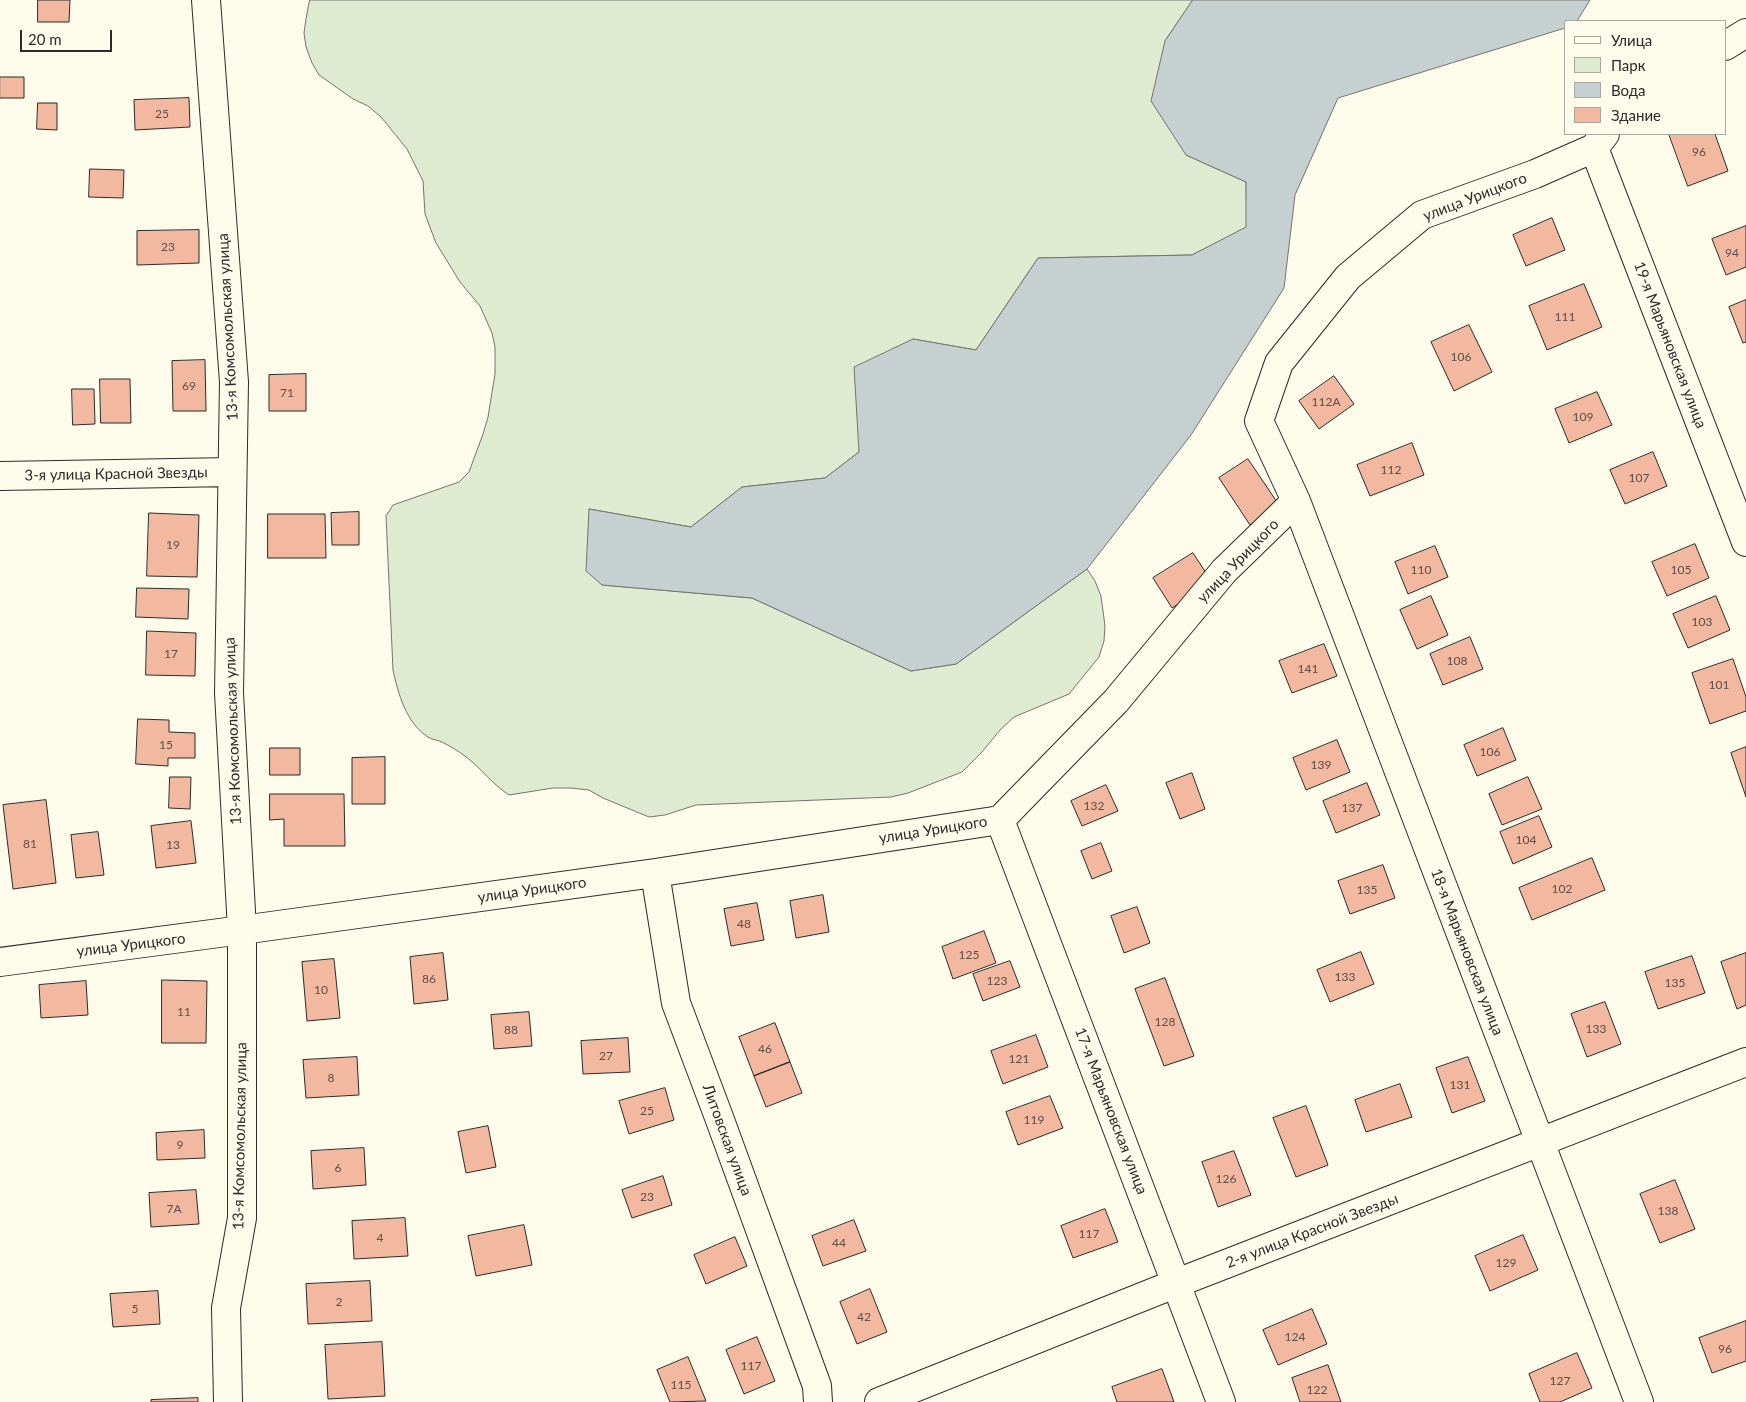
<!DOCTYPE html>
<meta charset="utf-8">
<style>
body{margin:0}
#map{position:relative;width:1746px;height:1402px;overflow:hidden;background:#fdfbea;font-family:Lato,sans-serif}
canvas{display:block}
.legend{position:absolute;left:1564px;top:20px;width:162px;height:115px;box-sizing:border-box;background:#fdfbea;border:1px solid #a9a89e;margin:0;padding:6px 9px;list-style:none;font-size:15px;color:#2b2b2b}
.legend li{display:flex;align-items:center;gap:10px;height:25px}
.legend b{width:25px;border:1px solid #a9a89e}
.scale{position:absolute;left:20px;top:30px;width:92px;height:22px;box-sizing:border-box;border:2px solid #2b2b2b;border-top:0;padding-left:6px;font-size:15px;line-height:18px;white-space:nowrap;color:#2b2b2b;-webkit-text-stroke:4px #fdfbea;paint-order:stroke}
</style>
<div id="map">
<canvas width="1746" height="1402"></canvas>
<ul class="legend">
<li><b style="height:6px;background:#fdfbea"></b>Улица</li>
<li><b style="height:14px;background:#deebd1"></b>Парк</li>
<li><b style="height:14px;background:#c7d0d0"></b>Вода</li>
<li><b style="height:14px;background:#f2b8a0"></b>Здание</li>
</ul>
<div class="scale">20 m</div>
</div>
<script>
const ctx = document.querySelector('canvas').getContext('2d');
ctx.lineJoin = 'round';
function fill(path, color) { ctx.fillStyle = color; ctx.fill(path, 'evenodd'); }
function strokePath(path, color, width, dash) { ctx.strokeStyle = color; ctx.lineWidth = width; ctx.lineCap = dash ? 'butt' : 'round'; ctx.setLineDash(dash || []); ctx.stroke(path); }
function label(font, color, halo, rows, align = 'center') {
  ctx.font = font + ' Lato,sans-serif'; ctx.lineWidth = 4; ctx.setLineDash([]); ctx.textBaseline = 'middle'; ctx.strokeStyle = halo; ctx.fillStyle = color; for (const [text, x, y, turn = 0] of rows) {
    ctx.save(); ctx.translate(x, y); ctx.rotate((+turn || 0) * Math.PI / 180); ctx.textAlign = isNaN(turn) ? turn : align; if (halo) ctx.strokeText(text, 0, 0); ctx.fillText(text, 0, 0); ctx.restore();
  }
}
const green = new Path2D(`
 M310 0H1193L1165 41 1186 155 1246 182 1247 227 1192 255 1038 258 976 350 913 339 859 452 825 478 742 487 691 527 589 509 602 585 752 598 911 671 956 664 1087 569 1095 581 1101 596 1105 626 1104 641 1099 657 1069 694 1014 717 1000 730 982 752 962 772 908 793 891 797 696 805 665 815 649 817 603 798 589 790 571 788H553L509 795C492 784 481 768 465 756 458 751 450 746 442 742 438 740 432 740 428 737 406 723 398 693 393 670L386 516 393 505 459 482 469 472 483 434 488 417 495 374V347L492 333 480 306 460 282 436 243 425 214 423 181 407 149 381 117 368 106 353 99 319 75 312 63 306 47 304 33 306 19Z`);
fill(green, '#deebd1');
strokePath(green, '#74746e', 1);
const water = new Path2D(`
 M1193 0H1590L1577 21H1565V28L1338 98 1295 195 1284 288 1191 435 1087 569 956 664 911 671 752 598 602 585 586 571 589 509 691 527 742 487 825 478 859 452 854 367 913 339 976 350 1038 258 1192 255 1246 227V182L1186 155 1151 101 1165 41Z`);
fill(water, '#c7d0d0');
strokePath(water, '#74746e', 1);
const building = new Path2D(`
 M38 0H70L69 22H38Z
 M0 77H24V98H0Z
 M189 98 190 127 135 130 134 100Z
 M38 103H57V130L37 129Z
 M1669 134H1715L1728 171 1688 186Z
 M90 169 124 170 123 198 89 197Z
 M1552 218 1565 250 1526 266 1513 235Z
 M1746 226V267L1726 275 1712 239Z
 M199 230V263L137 265V231Z
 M1584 284 1602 327 1547 350 1529 306Z
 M1746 300V342L1743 343 1729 307Z
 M1469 325 1492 372 1454 391 1431 342Z
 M205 360 206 411H173L172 361Z
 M306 374V411H269V375Z
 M1334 376 1354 404 1319 429 1299 401Z
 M100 379H130L131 423H101Z
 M72 389H94L95 424 73 425Z
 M1597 392 1612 425 1569 443 1555 409Z
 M1412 443 1424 475 1370 496 1357 465Z
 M1653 452 1667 486 1625 504 1610 470Z
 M1248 459 1279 505 1250 525 1219 478Z
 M359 512V545H332L331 513Z
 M149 513 199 515 197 577 147 576Z
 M268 514H325L326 558H268Z
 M1695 544 1709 578 1667 596 1652 562Z
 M1435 546 1448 577 1408 594 1395 562Z
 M1193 553 1212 582 1172 608 1153 578Z
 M137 588 189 589 188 619 136 617Z
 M1431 596 1448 635 1417 649 1400 610Z
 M1716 596 1730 630 1688 648 1673 614Z
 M147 631 196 633 195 676 146 675Z
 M1470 637 1483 669 1443 685 1430 654Z
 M1324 644 1337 676 1292 693 1279 661Z
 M1733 659 1746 697V711L1710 724 1692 673Z
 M138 719 169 720V732L195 733V758H168V766L136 764Z
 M1503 728 1516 760 1477 776 1464 745Z
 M1337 740 1350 772 1306 790 1293 758Z
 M1746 747V797L1731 753Z
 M270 748H300V775H270Z
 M385 757V804H352V758Z
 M1192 773 1205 809 1180 819 1166 783Z
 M170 777H191L190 809 169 808Z
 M1528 777 1542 809 1502 825 1489 794Z
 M1367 783 1380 815 1336 833 1323 801Z
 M1106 785 1118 811 1082 826 1071 801Z
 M270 794H344L345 846H284V819L270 820Z
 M46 800 56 883 13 889 3 805Z
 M1539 816 1552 847 1513 864 1500 832Z
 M191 821 196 863 156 868 151 826Z
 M98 832 104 875 76 878 71 835Z
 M1101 843 1112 871 1092 879 1081 851Z
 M1592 858 1605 890 1532 920 1519 888Z
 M1383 865 1395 898 1350 914 1338 881Z
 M823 895 829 932 796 938 790 901Z
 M757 903 764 940 731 946 724 909Z
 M1137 907 1150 943 1124 953 1111 916Z
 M984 931 996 963 953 979 942 947Z
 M1361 952 1374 984 1330 1002 1317 970Z
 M443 953 448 1000 414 1004 410 957Z
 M1746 953V1005L1737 1009 1721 962Z
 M1692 956 1705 993 1658 1009 1645 972Z
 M334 959 340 1018 307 1021 302 962Z
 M1010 961 1020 987 983 1001 973 974Z
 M1165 978 1194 1056 1164 1066 1135 989Z
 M162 980 207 981 206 1043H162Z
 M86 981 88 1015 41 1018 39 985Z
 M1605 1002 1621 1044 1587 1057 1571 1014Z
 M529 1012 532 1046 494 1049 491 1015Z
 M775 1023 790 1062 754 1076 739 1037Z
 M1036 1035 1048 1067 1003 1084 991 1051Z
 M628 1038 630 1072 583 1074 581 1041Z
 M357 1057 359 1095 306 1098 303 1060Z
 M1468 1057 1485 1101 1452 1113 1436 1068Z
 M790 1062 802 1093 766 1107 754 1076Z
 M1400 1084 1412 1117 1366 1132 1355 1100Z
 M665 1088 674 1120 629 1134 619 1101Z
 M1050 1096 1063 1128 1018 1145 1006 1112Z
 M1306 1106 1328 1165 1296 1177 1273 1118Z
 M488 1126 496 1167 466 1173 458 1132Z
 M204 1130 205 1158 157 1160 156 1133Z
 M364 1148 366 1185 313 1189 311 1151Z
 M1234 1151 1251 1195 1218 1207 1202 1162Z
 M663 1176 672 1205 632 1218 622 1190Z
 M1675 1180 1695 1229 1660 1243 1640 1194Z
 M196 1190 199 1224 151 1227 149 1193Z
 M1105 1209 1118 1242 1073 1258 1061 1226Z
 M405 1218 408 1256 354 1259 352 1221Z
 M854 1220 866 1251 823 1266 812 1236Z
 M524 1225 532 1265 476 1276 468 1236Z
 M1523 1235 1538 1270 1490 1291 1475 1256Z
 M735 1237 747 1266 706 1284 694 1255Z
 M370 1281 372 1321 308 1324 306 1284Z
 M870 1289 887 1332 857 1344 840 1302Z
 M158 1291 160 1324 113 1327 110 1294Z
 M1312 1309 1327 1344 1278 1365 1263 1330Z
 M1746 1321V1361L1712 1373 1699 1338Z
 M757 1337 775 1381 744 1394 726 1350Z
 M382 1342 385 1396 328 1399 325 1345Z
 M1577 1353 1592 1388 1560 1402H1540L1529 1374Z
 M688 1357 706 1401 670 1402 657 1370Z
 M1328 1365 1341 1402H1300L1292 1378Z
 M1162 1369 1174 1402H1117L1112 1387Z
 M198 1398V1402H151V1400Z`);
fill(building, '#f2b8a0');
strokePath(building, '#2b2b2b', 1);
const minor = new Path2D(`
 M206 0 234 382 229 693 242 930V1218L226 1308 228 1402
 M1725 46 1746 33
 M1594 148 1746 542
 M0 476 232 472
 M1296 501 1639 1402
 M1000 820 1221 1402
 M655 873 676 1003 720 1120 817 1386 818 1402
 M0 962 242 930 655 873 1000 820 1116 701 1224 571 1296 501 1259 421 1279 363 1348 277 1422 215 1535 174 1594 148 1605 134
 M879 1402 1177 1283 1746 1062`);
strokePath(minor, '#2b2b2b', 30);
strokePath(minor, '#fdfbea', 28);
label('12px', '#5d4e48', null, [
 ["25",162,114],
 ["96",1699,152],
 ["23",168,247],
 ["94",1732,253],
 ["111",1565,317],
 ["106",1461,357],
 ["69",189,386],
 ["71",287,393],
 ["112А",1326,402],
 ["109",1583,417],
 ["112",1391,470],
 ["107",1639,478],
 ["19",173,545],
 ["110",1421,570],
 ["105",1681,570],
 ["103",1702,622],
 ["17",171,654],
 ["108",1457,661],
 ["141",1308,669],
 ["101",1719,685],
 ["15",166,745],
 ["106",1490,752],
 ["139",1321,765],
 ["132",1094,806],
 ["137",1352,808],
 ["104",1526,840],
 ["81",30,844],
 ["13",173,845],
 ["102",1562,889],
 ["135",1367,890],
 ["48",744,924],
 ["125",969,955],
 ["133",1345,977],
 ["86",429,979],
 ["123",997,981],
 ["135",1675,983],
 ["10",321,990],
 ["11",184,1012],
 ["128",1165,1022],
 ["133",1596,1029],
 ["88",511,1030],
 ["46",765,1049],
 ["27",606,1056],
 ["121",1019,1059],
 ["8",331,1078],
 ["131",1460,1085],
 ["25",647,1111],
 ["119",1034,1120],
 ["9",180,1145],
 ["6",338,1168],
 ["126",1226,1179],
 ["23",647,1197],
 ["7А",174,1209],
 ["138",1668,1211],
 ["117",1089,1234],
 ["4",380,1238],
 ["44",839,1243],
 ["129",1506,1263],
 ["2",339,1302],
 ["5",135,1309],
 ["42",864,1317],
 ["124",1295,1337],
 ["96",1725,1349],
 ["117",751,1366],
 ["127",1560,1381],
 ["115",681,1385],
 ["122",1317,1390]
]);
label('15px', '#2b2b2b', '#fdfbea', [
 ["улица Урицкого",1475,197,-21],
 ["13-я Комсомольская улица",228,327,-93],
 ["19-я Марьяновская улица",1670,345,69],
 ["3-я улица Красной Звезды",116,474,-1],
 ["улица Урицкого",1238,561,-46],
 ["13-я Комсомольская улица",233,731,-92],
 ["улица Урицкого",933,830,-9],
 ["улица Урицкого",532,890,-8],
 ["улица Урицкого",131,945,-7],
 ["18-я Марьяновская улица",1467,952,69],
 ["17-я Марьяновская улица",1111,1111,69],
 ["13-я Комсомольская улица",240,1136,-89],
 ["Литовская улица",727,1140,70],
 ["2-я улица Красной Звезды",1312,1231,-21]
]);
</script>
